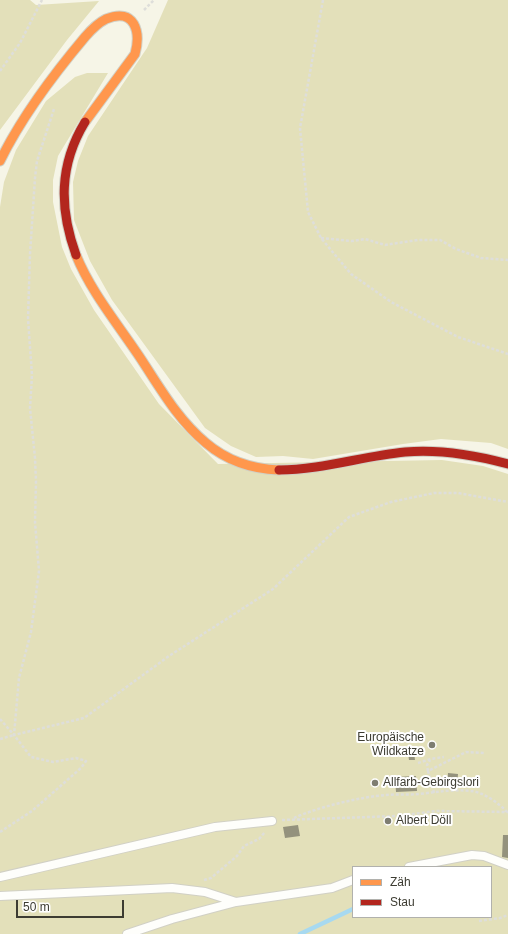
<!DOCTYPE html>
<meta charset="utf-8">
<style>
body{margin:0}
#map{position:relative;width:508px;height:934px;overflow:hidden;background:#f6f5e7;font-family:Arial,sans-serif}
canvas{display:block}
.legend{position:absolute;left:352px;top:866px;width:140px;height:52px;box-sizing:border-box;background:#fff;border:1px solid #b1b1ad;margin:0;padding:5px 7px;list-style:none;font-size:12px;color:#3d3c32}
.legend li{display:flex;align-items:center;gap:8px;height:20px}
.legend b{width:20px;border:1px solid #b1b1ad}
.scale{position:absolute;left:16px;top:900px;width:108px;height:18px;box-sizing:border-box;border:2px solid #3d3c32;border-top:0;padding-left:5px;font-size:12px;line-height:14px;white-space:nowrap;color:#3d3c32;-webkit-text-stroke:3px #fff;paint-order:stroke}
</style>
<div id="map">
<canvas width="508" height="934"></canvas>
<ul class="legend">
<li><b style="height:5px;background:#ff974d"></b>Zäh</li>
<li><b style="height:5px;background:#b3261e"></b>Stau</li>
</ul>
<div class="scale">50 m</div>
</div>
<script>
const ctx = document.querySelector('canvas').getContext('2d');
ctx.lineJoin = 'round';
function fill(path, color) { ctx.fillStyle = color; ctx.fill(path, 'evenodd'); }
function strokePath(path, color, width, dash) { ctx.strokeStyle = color; ctx.lineWidth = width; ctx.lineCap = dash ? 'butt' : 'round'; ctx.setLineDash(dash || []); ctx.stroke(path); }
function label(font, color, halo, rows, align = 'center') {
  ctx.font = font + ' Arial,sans-serif'; ctx.lineWidth = 4; ctx.setLineDash([]); ctx.textBaseline = 'middle'; ctx.strokeStyle = halo; ctx.fillStyle = color; for (const [text, x, y, turn = 0] of rows) {
    ctx.save(); ctx.translate(x, y); ctx.rotate((+turn || 0) * Math.PI / 180); ctx.textAlign = isNaN(turn) ? turn : align; if (halo) ctx.strokeText(text, 0, 0); ctx.fillText(text, 0, 0); ctx.restore();
  }
}
fill(new Path2D(`
 M0 0H30L36 5 99 1 67 40 0 130Z
 M168 0H508V449L491 443 441 439 403 444 313 459 283 456 256 457 231 446 205 428 112 300 90 261 74 220 73 182 78 161 88 136 147 48Z
 M87 73H108L58 156 53 180V202L62 247 71 269 94 310 159 404 218 464 442 460 483 466 508 474V934H0V207L4 182 16 150 46 101 75 77ZM353 867H491V917H353Z`), '#e3e0ba');
strokePath(new Path2D(`
 M300 934 353 909`), '#a7d9f0', 4.5);
fill(new Path2D(`
 M414 752 415 760H409L408 753Z
 M448 773 458 774 457 787 447 786Z
 M416 776 417 791 396 792 395 777Z
 M298 825 300 836 285 838 283 827Z
 M503 835H508V858L502 857Z`), '#94927d');
const lane = new Path2D(`
 M409 867 472 855 484 856 508 865
 M0 877 215 827 272 821
 M0 896 172 888 205 892 236 902
 M127 934 172 919 236 902 332 888 353 880`);
const slow = new Path2D(`
 M0 161C22 116 53 75 85 37 91 30 98 23 106 19 135 7 141 32 135 54L85 122
 M76 255C91 292 117 323 139 356 159 386 177 419 206 443 226 460 252 469 279 470`);
const jam = new Path2D(`
 M76 255C59 208 59 165 85 122
 M279 470C321 470 363 456 405 452 440 449 475 455 508 464`);
strokePath(lane, '#d1d0c5', 10);
strokePath(slow, '#d1d0c5', 11);
strokePath(jam, '#d1d0c5', 11);
strokePath(new Path2D(`
 M323 0 300 128 308 212 321 238 351 274 391 302 458 337 508 354
 M144 10 154 0
 M0 71 20 43 42 0
 M321 238 352 241 365 239 385 245 418 240H440L456 249 481 258 508 260
 M0 719 14 735 84 718 169 656 273 589 349 517 391 502 434 493H458L508 502
 M0 739 14 735
 M418 763 431 759 444 757
 M428 771 427 765 430 760
 M434 793 428 771 466 752 485 753
 M294 818C318 807 360 797 386 795 397 794 408 795 419 794 437 792 453 789 471 791 483 792 499 803 507 812
 M282 820 398 816 436 811 508 812
 M0 832 32 811 81 768 86 761 76 758 53 762 31 757 14 735 19 678 31 632 39 571 35 522 36 481 35 458 30 408 32 375 28 319 30 254 35 178 37 161 54 109
 M204 880 211 878 237 856 244 846 259 839 265 832
 M479 921 500 918 508 915`), '#dededa', 2.5, [3, 2]);
strokePath(lane, '#fefefb', 8);
strokePath(slow, '#ff974d', 9);
strokePath(jam, '#b3261e', 9);
for (const [x, y, r, color] of [
 [432,745,4,"#7e7d71"],
 [375,783,4,"#7e7d71"],
 [388,821,4,"#7e7d71"]
]) { const dot = new Path2D(); dot.arc(x, y, r, 0, 2 * Math.PI); ctx.fillStyle = color; ctx.fill(dot); strokePath(dot, '#fff', 1.5); }
label('12px', '#3d3c32', '#fff', [
 ["Europäische",424,738,"right"],
 ["Wildkatze",424,752,"right"],
 ["Allfarb-Gebirgslori",383,783],
 ["Albert Döll",396,821]
], 'left');
</script>
